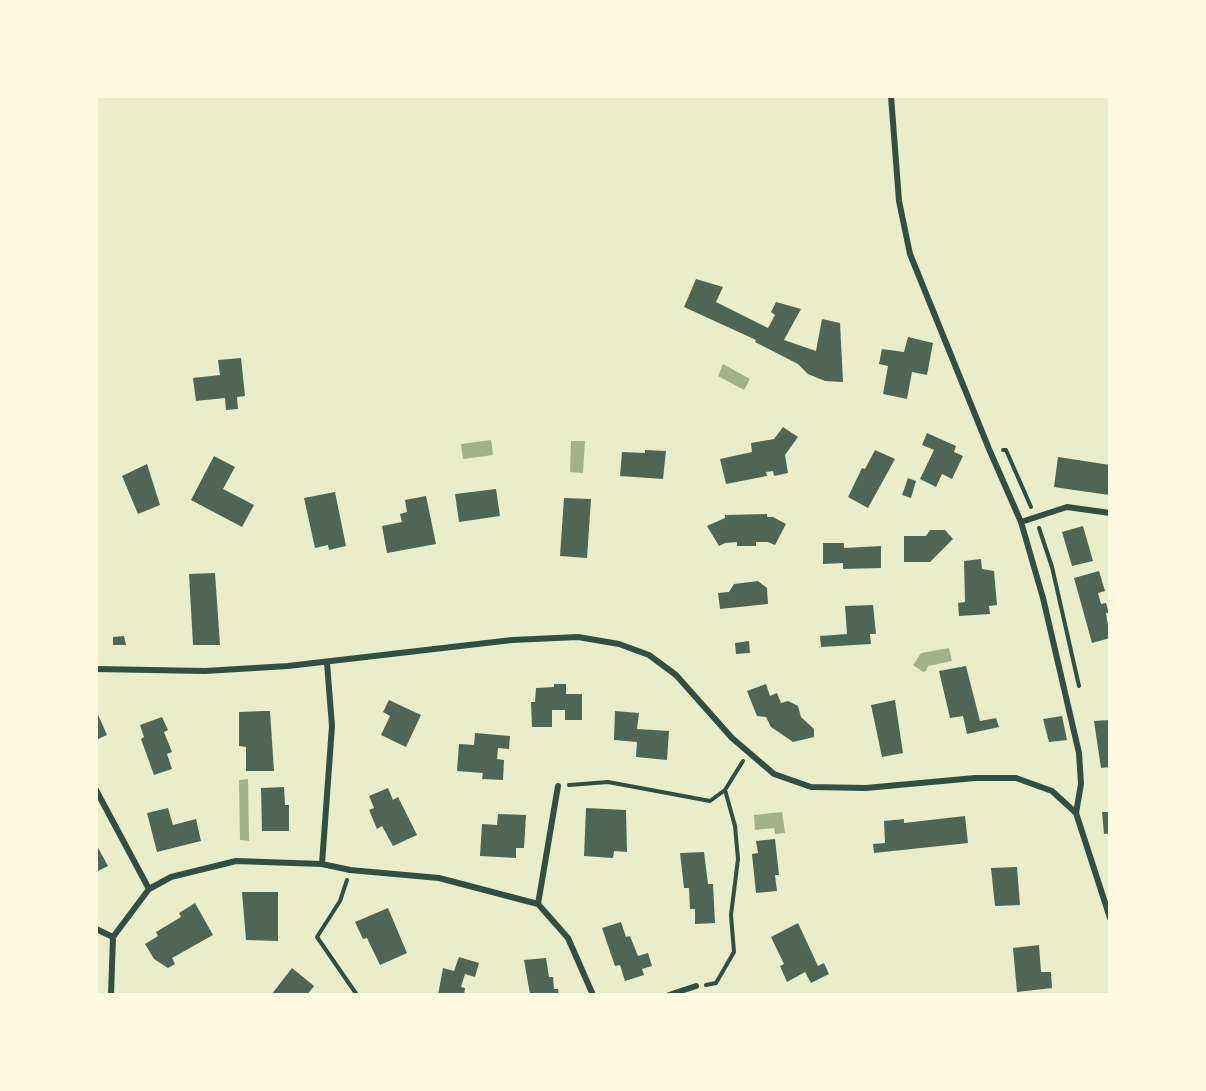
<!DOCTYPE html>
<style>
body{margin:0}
#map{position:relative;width:1206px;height:1091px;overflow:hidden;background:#e9edc9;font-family:Cabin,sans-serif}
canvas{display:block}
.frame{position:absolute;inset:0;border:98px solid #fefae0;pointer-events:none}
</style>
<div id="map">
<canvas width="1206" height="1091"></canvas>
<div class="frame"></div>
</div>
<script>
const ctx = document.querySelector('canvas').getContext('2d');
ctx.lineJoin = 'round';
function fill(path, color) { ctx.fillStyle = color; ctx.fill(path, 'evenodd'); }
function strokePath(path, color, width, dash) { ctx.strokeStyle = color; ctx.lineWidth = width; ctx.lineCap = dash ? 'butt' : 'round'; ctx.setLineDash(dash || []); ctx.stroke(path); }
fill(new Path2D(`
 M723 364 750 379 744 390 718 376Z
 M491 440 493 455 463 459 461 444Z
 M571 441H585L583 473 570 472Z
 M949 648 952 661 928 666 926 671 923 672 913 665 921 653Z
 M248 779 249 841 240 840 239 780Z
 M782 812 785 833 775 834 774 828 755 830 754 815Z`), '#a3b18a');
fill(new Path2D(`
 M696 279 723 287 716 302 768 328 775 315 771 312 776 302 801 309 784 340 816 351 822 319 840 323 843 382 825 381 808 374 798 364 755 342 756 340 684 307Z
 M908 337 933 343 927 375 912 372 907 399 883 394 888 366 879 364 882 349 904 352Z
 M241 358 245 396 237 397 238 409 226 410 225 398 196 401 193 378 220 375 218 360Z
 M783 427 798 437 785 455 788 473 774 476 773 471 766 472 767 476 726 484 720 459 752 452 751 443 774 439Z
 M927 433 956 446 954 452 963 456 952 479 942 474 936 487 920 479 934 450 922 445Z
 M645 450 666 451 663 479 620 476 622 452 645 453Z
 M875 450 895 459 868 508 848 497 862 468 865 469Z
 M214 456 235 467 223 489 254 505 242 527 191 500Z
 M1058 457 1110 465 1109 495 1054 487Z
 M147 464 160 505 138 514 122 476Z
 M908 478 916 481 911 498 902 495Z
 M496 489 500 516 459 522 455 494Z
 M335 492 346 546 329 550 328 545 315 548 304 498Z
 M426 496 436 544 387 553 382 526 402 522 400 514 407 512 405 500Z
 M564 498 591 499 587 558 560 556Z
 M767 514V517H773L786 524 775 545 768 542H756V546H737V542L725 543 719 546 707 526 725 518V515Z
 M1083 526 1093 561 1072 566 1062 532Z
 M930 530H945L953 539 930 562H904V536H926Z
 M823 543H844V548L881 546V568L843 569V563L823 564Z
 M981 559 982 569 994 571 997 605 989 606 990 614 959 616 958 603 965 602 964 561Z
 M1099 571 1105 591 1098 593 1101 604 1106 603 1109 613H1106L1110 638 1092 643 1074 578Z
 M215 573 220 645H193L189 574Z
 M758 581 767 588 768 604 720 609 718 593 729 592 734 584Z
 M873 605 876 634H870L871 644 821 647 820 636 847 634 845 606Z
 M124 636 126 645H113V637Z
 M749 641 750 653 736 654 735 643Z
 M966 666 980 721 996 718 999 727 967 734 963 716 950 718 939 671Z
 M554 684H566V694H582V720H565V710H552V727H532L531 702H535L536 688 554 687Z
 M766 684 770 696 777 693 781 703 788 701 798 706 801 717 814 729V737L793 742 771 727 766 717 757 716 747 691Z
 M389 700 421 715 406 747 381 735 390 716 383 712Z
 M895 700 903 753 882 757 871 705Z
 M96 710 107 735 96 740Z
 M263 711H270L274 771H246V747L239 746V712Z
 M615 711 639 713 637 729 669 731 667 760 636 757 637 742 614 740Z
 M1062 716 1067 740 1049 742 1043 719Z
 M162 717 168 730 164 732 172 752 167 754 172 769 154 775 141 739 144 737 140 725Z
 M1110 720V767L1101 768 1094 721Z
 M475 733 510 736 509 749 498 748 497 759 504 760 503 780 482 779 483 773 457 771 459 744 474 745Z
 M284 787 285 805H289V831H262L261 788Z
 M388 788 393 800 398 797 417 835 393 846 382 826 377 829 369 810 374 808 369 796Z
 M168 808 173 825 196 819 201 841 157 852 147 813Z
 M586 808 626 810 627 852 614 851 613 858 584 856Z
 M1102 812H1110V833L1104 834Z
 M498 814 526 815 524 848H516V858L480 856 482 824 497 825Z
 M965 816 968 843 874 853 873 844 885 843 884 821 904 819V823Z
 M775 839 779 875H775L777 891 756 893 752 854 758 853 756 841Z
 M96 844 108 866 96 872Z
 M704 852 708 884H713L715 923 695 924V909H690L689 888H684L680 853Z
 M1017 867 1020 905 995 906 991 868Z
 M242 892H278V941L246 940Z
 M195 903 213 935 172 958 175 964 168 968 154 959 145 944 158 936 156 932 181 917 179 913Z
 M388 908 407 953 380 965 367 938 363 939 355 922Z
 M621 922 626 937 630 936 638 956 648 953 652 966 642 969 644 975 625 981 620 965 615 966 602 928Z
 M798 923 818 966 824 963 829 974 811 983 805 972 787 982 780 966 784 964 771 937Z
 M1039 945 1041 972H1051L1052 988 1017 992 1013 948Z
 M459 957 479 963 475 977 465 974 461 987 465 988 464 995H438L443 968 454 971Z
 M546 958 549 977H553L554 989H558L559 995 530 994 524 960Z
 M292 968 314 986 307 995H271Z`), '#4f6655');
strokePath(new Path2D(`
 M1003 450H1006L1031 507
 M1039 528 1052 567 1079 686
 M569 785 608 782 710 801 725 790
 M347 880 340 901 317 937 357 995
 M706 985 716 983 734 952 731 915 738 859 735 826 725 790 743 761`), '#344e41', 4);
strokePath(new Path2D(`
 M891 96 899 201 910 254 989 449 1021 522 1043 598 1079 753 1081 784 1076 813
 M1021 522 1067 507 1110 513
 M96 669 205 671 288 666 512 640 578 637 619 644 649 655 676 675 732 738 774 774 811 787 866 788 975 778H1016L1052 791 1076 813 1110 918
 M96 790 149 889
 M322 864 332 726 327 663
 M538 904 558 786
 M96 929 113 937
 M111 995 113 937 149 889 171 877 236 861 322 864 350 870 439 878 538 904 568 938 593 995
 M669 995 696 986`), '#344e41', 6);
</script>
